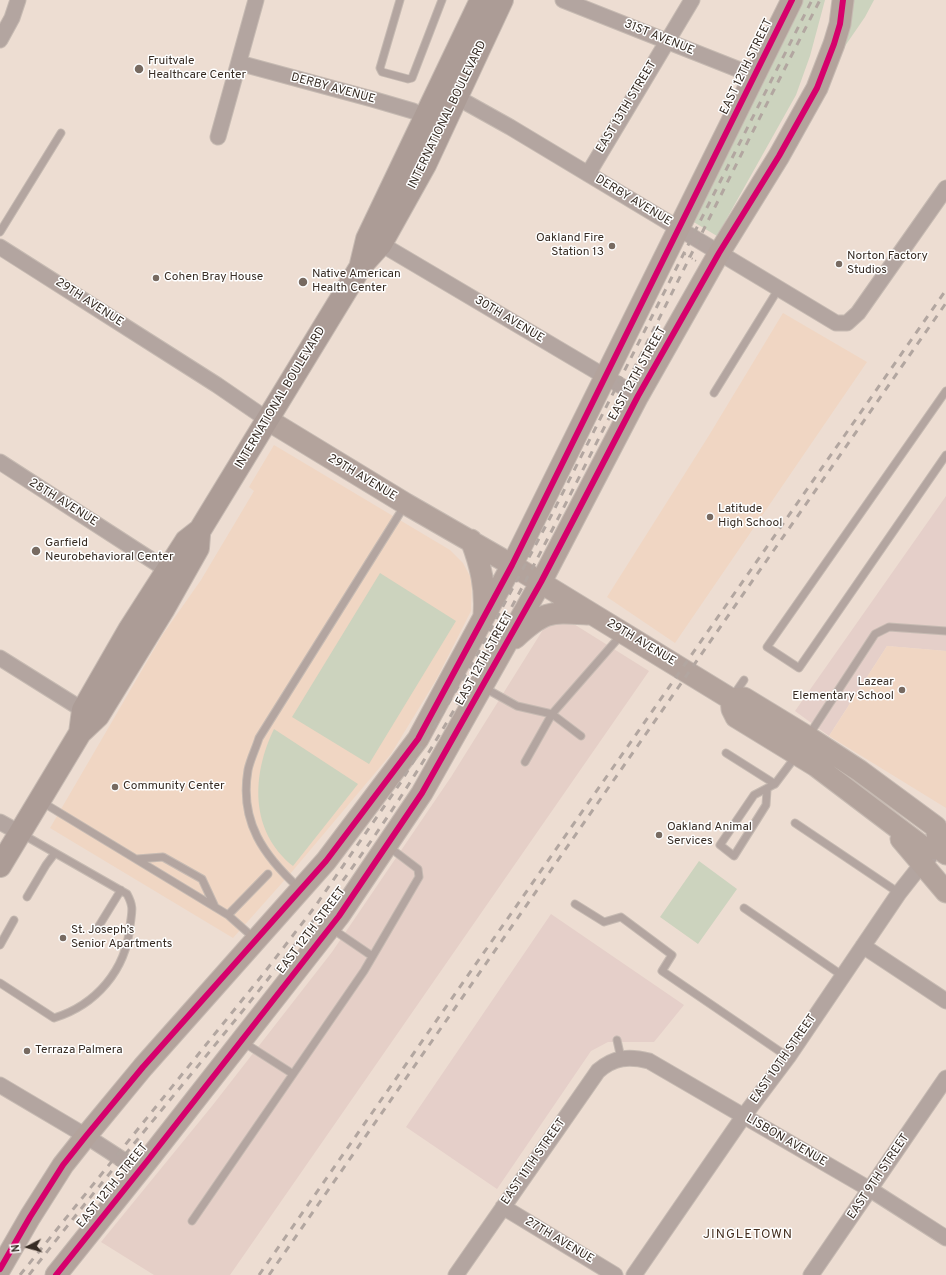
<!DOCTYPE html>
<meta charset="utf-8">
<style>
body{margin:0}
#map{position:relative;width:946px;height:1275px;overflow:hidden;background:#edddd2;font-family:Overpass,sans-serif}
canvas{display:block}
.north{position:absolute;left:8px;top:1227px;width:40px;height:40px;-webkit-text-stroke:3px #fff;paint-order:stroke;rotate:264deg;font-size:11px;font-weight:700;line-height:16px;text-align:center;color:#372c24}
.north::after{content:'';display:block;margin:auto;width:14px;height:18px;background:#372c24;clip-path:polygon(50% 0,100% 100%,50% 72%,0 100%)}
</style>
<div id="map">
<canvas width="946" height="1275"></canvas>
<div class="north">N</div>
</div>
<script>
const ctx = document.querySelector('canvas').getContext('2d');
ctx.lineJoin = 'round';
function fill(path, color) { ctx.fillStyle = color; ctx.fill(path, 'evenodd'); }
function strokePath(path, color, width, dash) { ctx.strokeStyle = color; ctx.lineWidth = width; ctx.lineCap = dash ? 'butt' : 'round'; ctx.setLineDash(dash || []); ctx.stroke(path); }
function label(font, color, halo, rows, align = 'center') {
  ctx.font = font + ' Overpass,sans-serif'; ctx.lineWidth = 3; ctx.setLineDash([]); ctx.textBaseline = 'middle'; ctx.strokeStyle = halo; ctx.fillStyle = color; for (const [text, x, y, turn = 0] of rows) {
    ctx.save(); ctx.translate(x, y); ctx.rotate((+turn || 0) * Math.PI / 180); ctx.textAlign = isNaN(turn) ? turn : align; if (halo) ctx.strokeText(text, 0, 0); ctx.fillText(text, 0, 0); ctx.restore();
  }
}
fill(new Path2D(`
 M946 496V651L887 646 829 736 795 711Z
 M551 914 684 1005 654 1042H608L591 1051 497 1189 406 1127Z`), '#e5cfc9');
fill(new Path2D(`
 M555 620 569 621 649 671 230 1275H154L101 1242 212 1106 332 952 451 777 544 628Z`), '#e5cfc7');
fill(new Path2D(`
 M783 313 867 362 675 643 607 597 708 437Z
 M274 445 450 550 463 563 472 580 471 611 436 680 391 754 290 874 233 938 50 828 163 634 201 580 254 491 249 487Z
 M887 646 946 651V808L829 736Z`), '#f0d6c3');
fill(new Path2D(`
 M802 0H825L810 56 796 95 717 236 692 221Z
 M849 0H874L865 17 834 62Z
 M380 573 456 621 369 764 292 717Z
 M274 729 358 784 293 866C249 831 252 774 274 729Z
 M699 861 737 889 698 944 660 917Z`), '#ccd3be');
const service = new Path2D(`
 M400 0 380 68 382 72 408 79 412 78 442 0
 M0 232 61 133
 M946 391 767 647 799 668 946 455
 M714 393 779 288
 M483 687 517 706 552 714 581 736
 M733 696 744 680
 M809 735 875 634 889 627 946 631
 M726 753 775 784 796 756
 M525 762 552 714 622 634
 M767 790 766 805 734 856 720 845 754 795 775 784
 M42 802 228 915
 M795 823 899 893
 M137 859 163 857 202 879 215 907
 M300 889C264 856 239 822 248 770 250 760 256 748 259 738L405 505
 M27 897 46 865 55 853
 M575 904 604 922 621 917 672 955 662 971 788 1057
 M744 908 843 976
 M331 928 372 956
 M97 929 121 890
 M255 939 228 915 268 874
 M0 945 14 920
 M0 983 54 1018C96 1005 126 970 130 926 132 911 134 907 127 894L22 834
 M617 1040 621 1058
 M243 1042 293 1074
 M192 1221 364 971 419 877 418 869 389 847`);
const minor = new Path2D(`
 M563 0 755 76
 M0 40 12 18 18 0
 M239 63 372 99 413 111 426 117
 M449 93 510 127 836 323H847L858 313 946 188
 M218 137 256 0
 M588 174 692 0
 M381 244 638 396
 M0 247 217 385 268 420
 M0 462 167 570
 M0 658 83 710
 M0 822 20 833
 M863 946 946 1001
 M0 1085 86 1136 140 1171
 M503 1207 615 1275
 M456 1275 598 1071C614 1057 629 1056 649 1061L871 1190 946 1238
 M634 1275 743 1117 788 1057 899 893 921 865 929 858
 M811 1275 946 1078`);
const secondary = new Path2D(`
 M268 420 406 504 512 565 731 699 744 698 808 737 860 771 936 827 940 849
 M471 540C481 566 486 588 484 615
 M515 638C545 610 550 612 590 614
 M731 699 732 709 736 717 816 766 923 847 940 849 946 854
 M901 839 946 892
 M0 1269 30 1217 63 1165 86 1136 143 1067 326 861 418 739 512 565 792 0
 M56 1275 148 1160 339 916 422 793 541 582 638 396 719 253 779 156 817 88 834 44 840 24 843 0`);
const primary = new Path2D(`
 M361 264 367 239 481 0
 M80 733 83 710 129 630 186 541 200 530 361 266 381 244 425 165 502 0
 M0 866 80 733 98 716 163 610 198 548 199 535`);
strokePath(service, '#c6bab2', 9);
strokePath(minor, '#c6bab2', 17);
strokePath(secondary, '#c6bab2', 23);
strokePath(primary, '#c6bab2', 24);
strokePath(new Path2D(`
 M685 254 696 261`), '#aea29c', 2, [1, 3]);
strokePath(service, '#b3a5a0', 7);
strokePath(minor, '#b3a5a0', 15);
strokePath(secondary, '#b3a39c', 21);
strokePath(primary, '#ac9c96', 22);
strokePath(new Path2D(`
 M20 1275 264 973 314 908 401 782 476 657 551 516 812 0
 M29 1275C155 1111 297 959 409 784 482 669 544 547 605 426 677 284 747 141 820 0
 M259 1275 946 290
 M269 1275 946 303`), '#b2a6a0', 3, [7, 7]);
strokePath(new Path2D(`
 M0 1269 30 1217 63 1165 86 1136 143 1067 326 861 418 739 512 565 792 0
 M56 1275 148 1160 339 916 422 793 541 582 638 396 719 253 779 156 817 88 834 44 840 24 843 0`), '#d6006c', 6);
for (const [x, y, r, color] of [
 [139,69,5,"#776a61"],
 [612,246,4,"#776a61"],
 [839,264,4,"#776a61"],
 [156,278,4,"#776a61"],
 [303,282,5,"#776a61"],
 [710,517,4,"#776a61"],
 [36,551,5,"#776a61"],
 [902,690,4,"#776a61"],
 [115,787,4,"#776a61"],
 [659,835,4,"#776a61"],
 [63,938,4,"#776a61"],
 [27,1051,4,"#776a61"]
]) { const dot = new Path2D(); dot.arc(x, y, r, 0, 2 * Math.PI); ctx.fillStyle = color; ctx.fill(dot); strokePath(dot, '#fff', 1.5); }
label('12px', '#372c24', '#fff', [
 ["31ST AVENUE",659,38,22],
 ["EAST 12TH STREET",747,67,-64],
 ["DERBY AVENUE",333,89,15],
 ["EAST 13TH STREET",627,107,-59],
 ["INTERNATIONAL BOULEVARD",448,115,-64],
 ["DERBY AVENUE",633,201,31],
 ["29TH AVENUE",89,303,33],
 ["30TH AVENUE",509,320,31],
 ["EAST 12TH STREET",638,374,-61],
 ["INTERNATIONAL BOULEVARD",281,398,-59],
 ["29TH AVENUE",362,478,31],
 ["28TH AVENUE",63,503,32],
 ["29TH AVENUE",641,643,31],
 ["EAST 12TH STREET",485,659,-61],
 ["EAST 12TH STREET",312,931,-53],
 ["EAST 10TH STREET",784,1059,-55],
 ["LISBON AVENUE",786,1141,30],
 ["EAST 11TH STREET",534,1162,-55],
 ["EAST 9TH STREET",879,1177,-56],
 ["EAST 12TH STREET",113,1186,-51],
 ["27TH AVENUE",559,1241,31]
]);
label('12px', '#372c24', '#fff', [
 ["Fruitvale",148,62],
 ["Healthcare Center",148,76],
 ["Oakland Fire",604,239,"right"],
 ["Station 13",604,253,"right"],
 ["Norton Factory",847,257],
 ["Studios",847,271],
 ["Native American",312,275],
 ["Health Center",312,289],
 ["Cohen Bray House",164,278],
 ["Latitude",718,510],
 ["High School",718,524],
 ["Garfield",45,544],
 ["Neurobehavioral Center",45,558],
 ["Lazear",894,683,"right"],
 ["Elementary School",894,697,"right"],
 ["Community Center",123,787],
 ["Oakland Animal",667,828],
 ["Services",667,842],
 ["St. Joseph’s",71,931],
 ["Senior Apartments",71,945],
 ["Terraza Palmera",35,1051]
], 'left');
ctx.letterSpacing = '1px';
label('13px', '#442e1e', '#fff', [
 ["JINGLETOWN",748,1235]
]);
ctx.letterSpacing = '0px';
</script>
